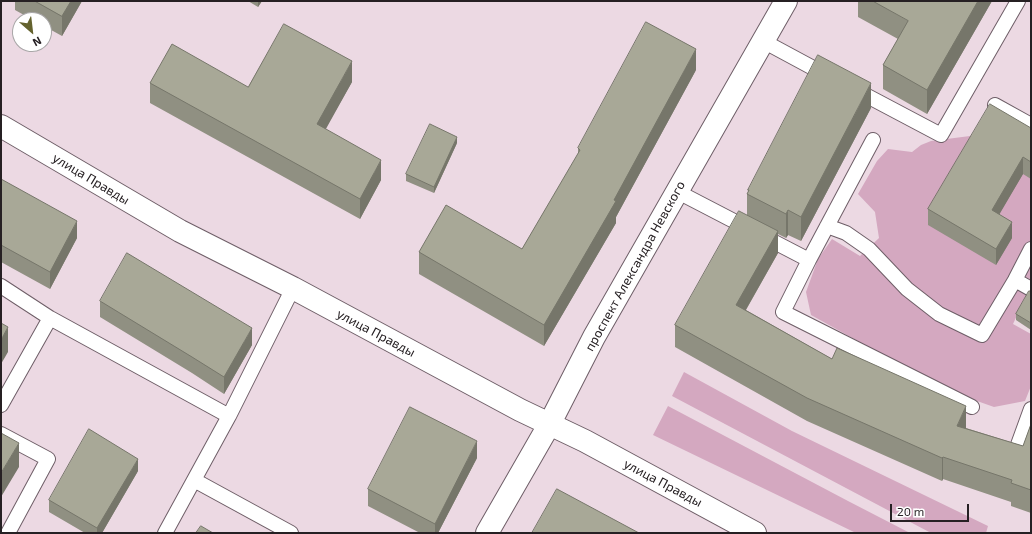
<!DOCTYPE html>
<meta charset="utf-8">
<style>
body{margin:0}
#map{position:relative;width:1032px;height:534px;overflow:hidden;background:#ecd9e3;font-family:"Exo 2",sans-serif}
canvas{display:block}
.frame{position:absolute;inset:0;border:2px solid #262023;pointer-events:none}
.north{position:absolute;left:12px;top:12px;width:40px;height:40px;box-sizing:border-box;background:#fff;border:1px solid #a8a6a7;border-radius:50%;rotate:152deg;font-size:11px;font-weight:700;line-height:16px;text-align:center;color:#262023}
.north::after{content:'';display:block;margin:auto;width:14px;height:18px;background:#64622e;clip-path:polygon(50% 0,100% 100%,50% 72%,0 100%)}
.scale{position:absolute;left:890px;top:504px;width:79px;height:18px;box-sizing:border-box;border:2px solid #262023;border-top:0;padding-left:5px;font-size:12px;line-height:14px;white-space:nowrap;color:#262023;-webkit-text-stroke:3px #fff;paint-order:stroke}
</style>
<div id="map">
<canvas width="1032" height="534"></canvas>
<div class="frame"></div>
<div class="north">N</div>
<div class="scale">20 m</div>
</div>
<script>
const ctx = document.querySelector('canvas').getContext('2d');
ctx.lineJoin = 'round';
function fill(path, color) { ctx.fillStyle = color; ctx.fill(path, 'evenodd'); }
function strokePath(path, color, width, dash) { ctx.strokeStyle = color; ctx.lineWidth = width; ctx.lineCap = dash ? 'butt' : 'round'; ctx.setLineDash(dash || []); ctx.stroke(path); }
function label(font, color, halo, rows, align = 'center') {
  ctx.font = font + ' "Exo 2",sans-serif'; ctx.lineWidth = 3; ctx.setLineDash([]); ctx.textBaseline = 'middle'; ctx.strokeStyle = halo; ctx.fillStyle = color; for (const [text, x, y, turn = 0] of rows) {
    ctx.save(); ctx.translate(x, y); ctx.rotate((+turn || 0) * Math.PI / 180); ctx.textAlign = isNaN(turn) ? turn : align; if (halo) ctx.strokeText(text, 0, 0); ctx.fillText(text, 0, 0); ctx.restore();
  }
}
fill(new Path2D(`
 M1008 121 1031 133V298H1025L1013 324 1031 334V386L1025 401 994 407 963 396 928 380 811 315 806 292 818 259 832 239 860 256 879 238 875 212 858 194 877 161 888 149 912 152 921 145 931 141 970 136Z
 M684 372 792 431 988 526 986 533H931L672 396Z
 M668 406 848 501 910 533H856L653 435Z`), '#d4a8c0');
const lane = new Path2D(`
 M763 41 828 76
 M854 89 941 135 1018 1
 M995 105 1031 125
 M678 192 809 260 783 312 972 407
 M827 226 846 233 869 249 907 289 939 314 982 335 1015 280 1031 249
 M809 260 873 140
 M1015 280 1031 289
 M1 286 50 318 229 416
 M1 405 50 318
 M1 434 48 459 8 533
 M1015 453 1031 409
 M165 533 194 480
 M291 533 194 480 229 416 293 288`);
const secondary = new Path2D(`
 M1 126 180 231 293 288 520 410 585 441 755 533
 M487 533 549 425 594 337 786 1`);
strokePath(lane, '#6e5e67', 16);
strokePath(secondary, '#6e5e67', 24);
strokePath(lane, '#fff', 14);
strokePath(secondary, '#fff', 22);
fill(new Path2D(`
 M15 1H82L62 36 44 26V20H33L15 10Z
 M248 1H262L258 7Z
 M858 1H992L927 114 883 89V65L898 39 858 17Z
 M696 70 616 217V223L544 346 419 274V252L522 249 578 155V148Z
 M352 82 325 129 381 180 360 219 150 103V83L248 87Z
 M871 108 801 241 788 235 786 238 778 234V253L746 310 832 359 966 428 1023 446 1031 424V513L1011 506V502L943 479 942 481 807 421 675 347V325L747 215V194L748 193V190Z
 M1031 128V179L1023 174 999 214 1012 238 996 265 928 225V209Z
 M457 143 434 193 406 181V174Z
 M1 179 77 238 50 289 1 262Z
 M1031 291V330L1016 320V314Z
 M100 301 252 345 224 394 192 373 100 317Z
 M477 458 438 533H420L368 506V489Z
 M138 471 102 533H85L49 512V500Z`), '#909082');
fill(new Path2D(`
 M71 1H82L62 36V16Z
 M258 1H262L258 7Z
 M978 1H992L927 114V90Z
 M696 49V70L616 217V223L544 346V325Z
 M352 61V82L317 145V124Z
 M871 83V108L801 241V217Z
 M457 137V143L434 193V187Z
 M1023 157V174L992 227V210Z
 M381 160V180L360 219V199Z
 M788 210V235L786 238V214Z
 M77 221V238L50 289V272Z
 M1012 222V238L996 265V249Z
 M778 231V253L736 327V305Z
 M8 327V352L1 364V380V340Z
 M252 328V345L224 394V377Z
 M966 406V428L957 448V426Z
 M477 441V458L438 533H435V524Z
 M19 443V467L1 497V473Z
 M943 457V479L942 481V458Z
 M138 459V471L102 533H97V528Z`), '#76766a');
const building = new Path2D(`
 M35 1H71L62 16Z
 M873 1H978L927 90 883 65 908 21Z
 M646 22 696 49 614 200 616 201 544 325 419 252 446 205 522 249 580 150 578 148Z
 M284 24 352 61 317 124 381 160 360 199 150 83 172 44 248 87Z
 M818 55 871 83 801 217 788 210 786 214 747 194 749 190H748Z
 M990 104 1031 128V162L1023 157 992 210 1012 222 996 249 928 209Z
 M430 124 457 137 434 187 406 174Z
 M1 179 77 221 50 272 1 245Z
 M739 211 778 231 736 305 832 359 837 348 966 406 957 426 1023 446 1031 424V490L1011 483 1012 480 943 457 942 458 807 398 675 325Z
 M127 253 252 328 224 377 192 357 100 301Z
 M1029 291H1031V323L1016 314Z
 M1 323 8 327 1 340Z
 M410 407 477 441 435 524 368 489Z
 M89 429 138 459 97 528 49 500Z
 M1 433 19 443 1 473Z
 M557 489 639 533H532Z
 M201 526 213 533H196Z`);
fill(building, '#a8a897');
strokePath(building, '#76766a', 1);
label('13px', '#262023', '#fff', [
 ["улица Правды",91,179,31],
 ["проспект Александра Невского",635,266,-61],
 ["улица Правды",376,333,28],
 ["улица Правды",663,483,28]
]);
</script>
